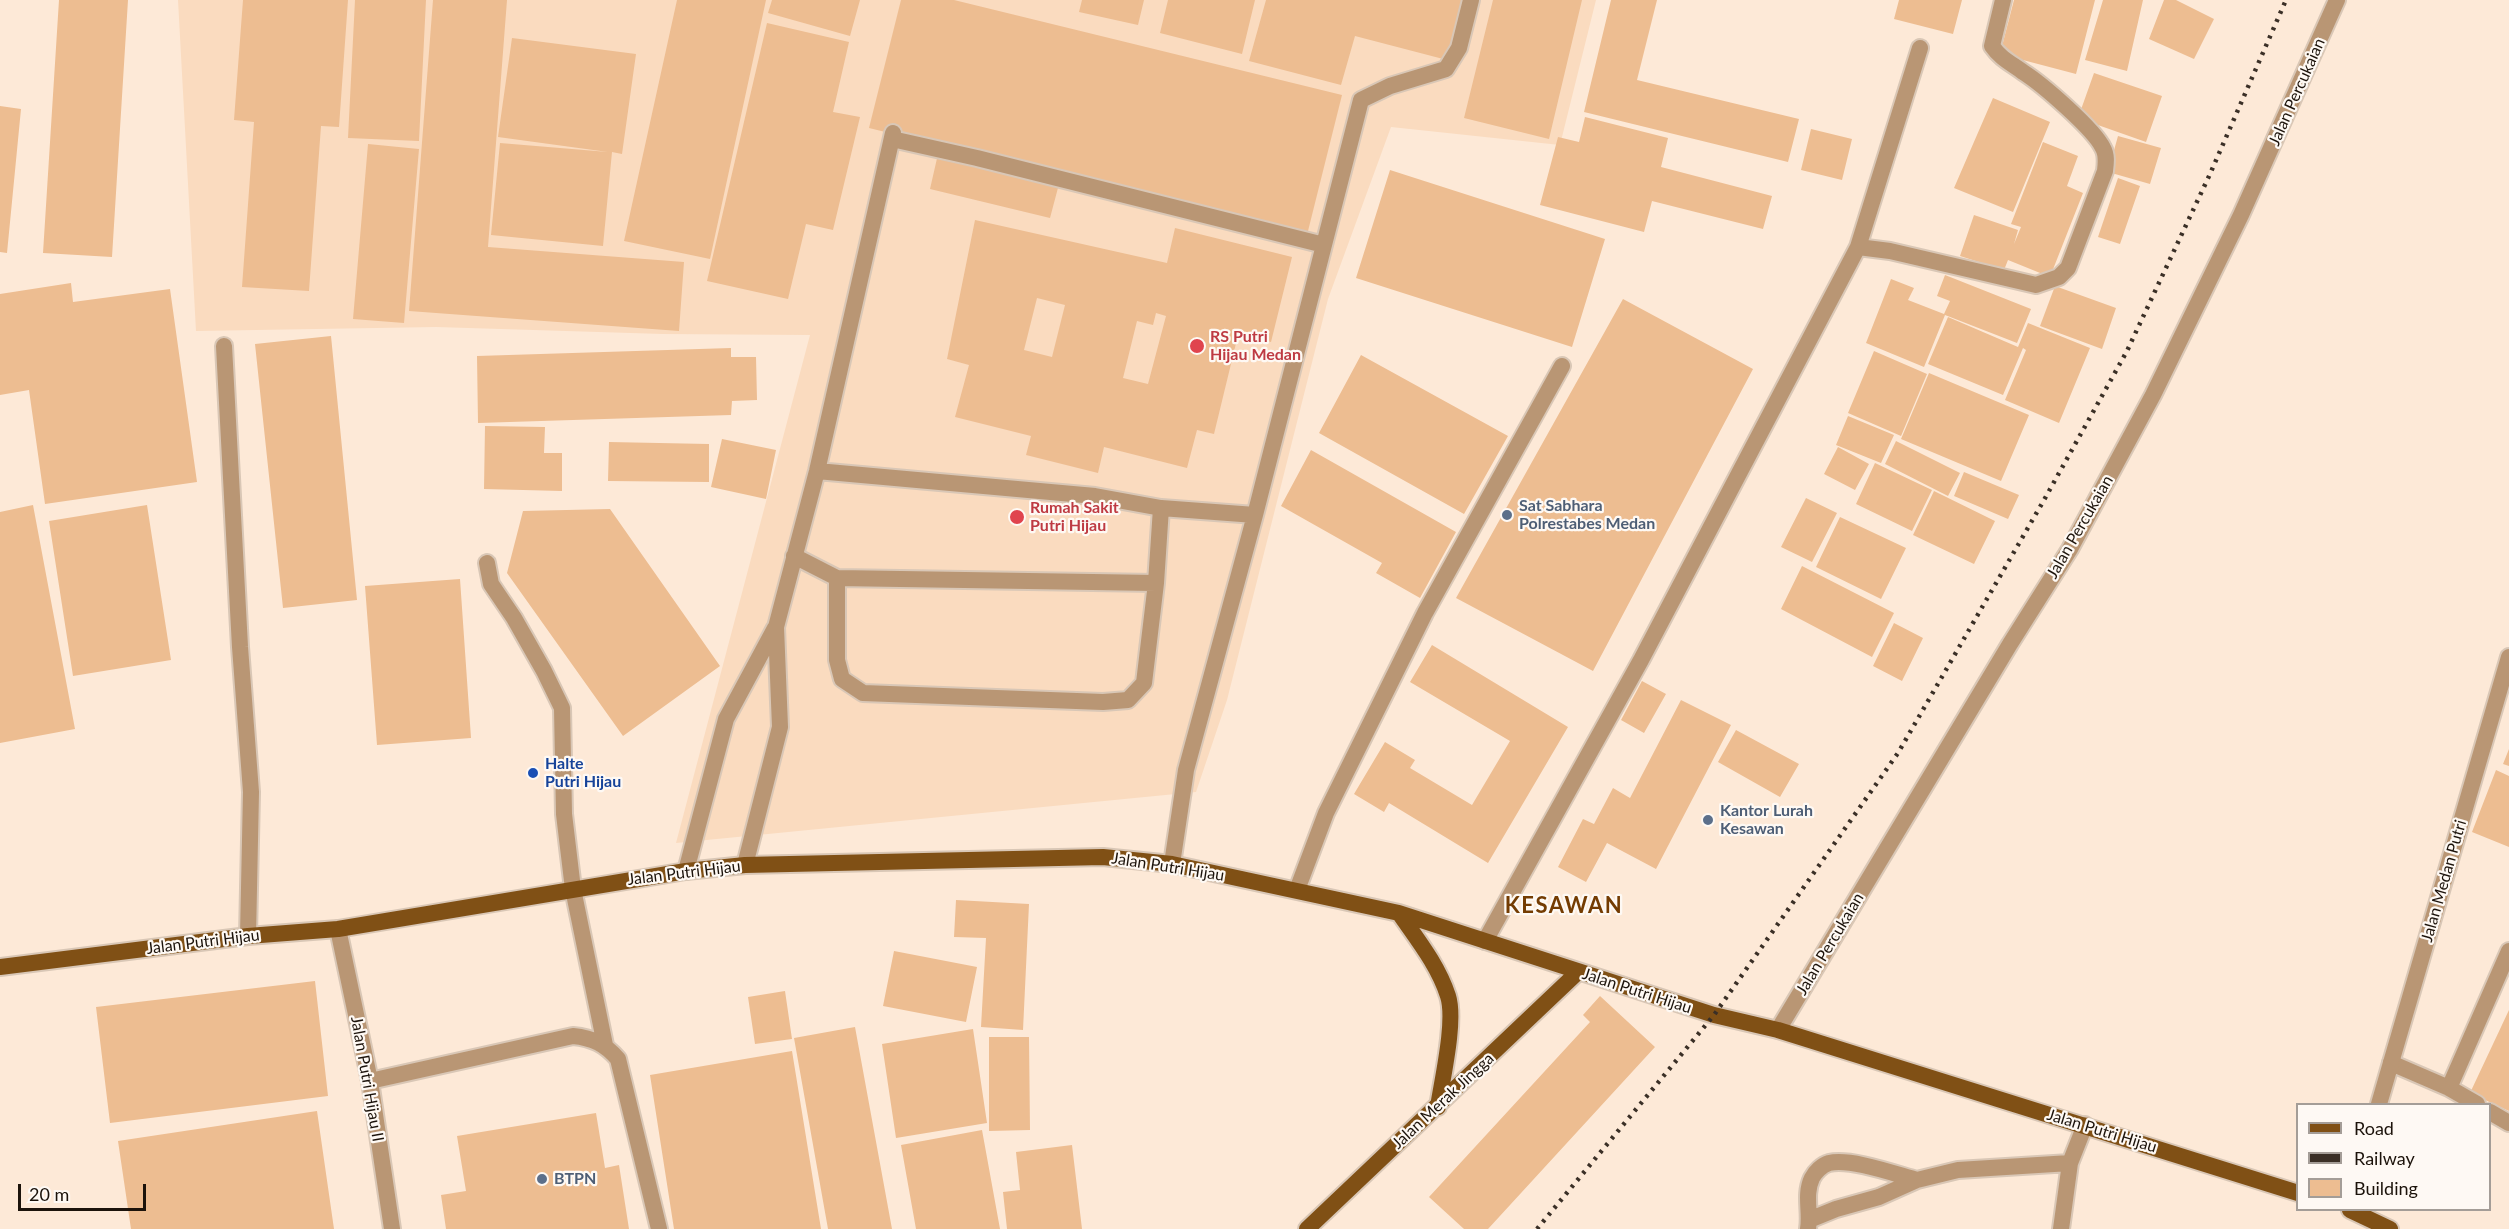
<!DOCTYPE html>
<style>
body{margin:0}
#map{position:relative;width:2509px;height:1229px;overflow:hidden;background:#fde9d7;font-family:Lato,sans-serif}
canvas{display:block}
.legend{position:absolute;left:2296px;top:1103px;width:195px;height:108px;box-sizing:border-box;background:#fef9f4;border:2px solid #a49d97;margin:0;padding:8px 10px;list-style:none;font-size:18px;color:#1c130b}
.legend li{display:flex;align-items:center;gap:12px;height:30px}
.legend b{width:30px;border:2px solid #a49d97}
.scale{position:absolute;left:18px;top:1184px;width:128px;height:27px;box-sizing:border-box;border:3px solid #1c130b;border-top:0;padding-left:8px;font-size:18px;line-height:21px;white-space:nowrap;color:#1c130b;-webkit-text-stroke:4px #fef9f4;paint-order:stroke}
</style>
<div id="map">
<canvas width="2509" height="1229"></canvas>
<ul class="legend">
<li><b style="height:8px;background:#805015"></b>Road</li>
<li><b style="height:8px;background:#3a2f26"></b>Railway</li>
<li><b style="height:16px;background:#edbd91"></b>Building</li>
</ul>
<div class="scale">20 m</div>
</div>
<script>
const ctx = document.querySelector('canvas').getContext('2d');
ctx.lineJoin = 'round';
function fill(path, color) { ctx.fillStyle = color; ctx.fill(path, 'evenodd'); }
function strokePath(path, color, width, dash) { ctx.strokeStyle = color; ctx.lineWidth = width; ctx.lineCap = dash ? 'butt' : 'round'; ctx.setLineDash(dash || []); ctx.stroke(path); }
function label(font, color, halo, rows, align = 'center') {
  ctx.font = font + ' Lato,sans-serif'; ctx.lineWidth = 4.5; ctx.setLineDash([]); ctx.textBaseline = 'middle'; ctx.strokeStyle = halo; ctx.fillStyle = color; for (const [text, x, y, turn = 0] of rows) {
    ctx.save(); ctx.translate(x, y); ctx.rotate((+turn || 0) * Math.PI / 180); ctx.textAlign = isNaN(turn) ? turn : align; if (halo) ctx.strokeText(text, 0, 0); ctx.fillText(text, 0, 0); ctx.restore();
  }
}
fill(new Path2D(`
 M178 0H1596L1560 145 1391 127 1328 299 1227 700 1196 792 676 843 810 335 663 334 436 327 196 331Z`), '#fadbbf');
fill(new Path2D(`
 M59 0H128L112 257 43 253Z
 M243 0H348L339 127 321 126 309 291 242 287 254 122 234 120Z
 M355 0H426L419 141 348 138Z
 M433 0H507L488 247 684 262 679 331 409 311Z
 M677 0H766L710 259 624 241Z
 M772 0H860L850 36 768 13Z
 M901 0H954L1342 95 1307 235 869 128Z
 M1082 0H1144L1138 25 1079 12Z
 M1168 0H1255L1242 54 1160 33Z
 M1266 0H1463L1447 60 1355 36 1341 85 1249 61Z
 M1493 0H1582L1549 139 1464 118Z
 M1611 0H1657L1637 80 1799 119 1788 162 1584 112Z
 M1899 0H1962L1953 34 1894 19Z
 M2014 0H2095L2076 74 2000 54Z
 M2103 0H2143L2127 71 2085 60Z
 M2164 0H2176L2214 19 2194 59 2149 39Z
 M767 23 849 42 833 112 860 117 833 230 806 224 788 299 707 281Z
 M512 38 636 54 622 154 612 152 603 246 491 235 500 143 608 152 498 137Z
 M2094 73 2162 96 2146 142 2078 118Z
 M1993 98 2050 122 2013 212 1954 188Z
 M0 106 21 109 7 253 0 252Z
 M1585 117 1668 138 1661 167 1772 196 1763 229 1652 201 1644 232 1540 205 1558 137 1579 142Z
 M1811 129 1852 139 1842 180 1801 170Z
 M2118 136 2161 148 2150 184 2108 172Z
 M2043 142 2078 156 2067 186 2083 193 2050 277 2008 260 2004 270 1960 256 1974 215 2018 230 2014 244 2021 227 2011 224Z
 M368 144 419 149 404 323 353 319Z
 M938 154 1059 184 1050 218 930 189Z
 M1390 170 1605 239 1572 347 1356 278Z
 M2118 178 2140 186 2120 244 2098 237Z
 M975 220 1167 263 1175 228 1292 257 1271 342 1238 335 1214 434 1197 430 1187 468 1104 447 1098 473 1026 455 1031 436 955 417 969 365 947 359ZM1037 298 1065 305 1052 357 1024 350ZM1156 313 1166 316 1148 384 1123 378 1137 321 1153 325Z
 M1945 275 2031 309 2017 343 1945 315 1924 367 1866 343 1891 279 1914 288 1908 300 1944 314 1950 301 1937 296Z
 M71 283 73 302 170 289 197 482 45 504 29 390 0 395V294Z
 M2055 286 2116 308 2102 349 2040 326Z
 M1623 299 1753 369 1593 671 1456 598Z
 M1948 317 2018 347 2028 323 2090 348 2059 423 2005 400 2026 350 2023 348 2003 395 1928 364Z
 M331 336 357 600 283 608 255 344Z
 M731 348V357H756L757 400 732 401 731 415 478 423 477 356Z
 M1874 351 1927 374 1901 436 1848 413Z
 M1361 355 1508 436 1464 514 1319 433Z
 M1929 373 2029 415 2001 481 1901 439Z
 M1848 416 1894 435 1881 463 1836 445Z
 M485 426 545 427 544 453H562V491L484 489Z
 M722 439 776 450 766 499 711 487Z
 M1896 441 1960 473 1948 496 1885 464Z
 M609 442 709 444V482L608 481Z
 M1838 447 1869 464 1855 490 1824 474Z
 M1311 450 1456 532 1420 598 1376 573 1382 563 1281 506Z
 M1875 463 1932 490 1912 531 1856 504Z
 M1964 472 2019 495 2008 519 1954 496Z
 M1934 491 1995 521 1974 564 1913 535Z
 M1806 498 1837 513 1812 562 1781 547Z
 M33 505 75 729 0 743V512Z
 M147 505 171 660 73 676 49 521Z
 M610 509 720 666 623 736 507 573 523 511Z
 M1840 517 1906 548 1881 599 1816 567Z
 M1802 566 1894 613 1872 657 1781 609Z
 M460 579 471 738 377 745 365 586Z
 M1894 623 1923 638 1902 681 1873 666Z
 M1432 645 1568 727 1488 863 1389 803 1384 812 1354 794 1385 742 1415 760 1410 768 1472 805 1510 741 1410 682Z
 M1642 681 1666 694 1644 733 1621 720Z
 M1681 700 1731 725 1656 869 1607 843 1586 882 1558 867 1583 819 1594 824 1613 788 1630 798Z
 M1736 730 1799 764 1780 797 1718 762Z
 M2509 749V766L2503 764Z
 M2496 770 2509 776V847L2472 832Z
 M956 900 1029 904 1023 1030 981 1027 986 938 954 937Z
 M894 951 977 967 966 1022 883 1006Z
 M315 981 328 1096 110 1123 96 1007Z
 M785 991 792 1039 755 1044 748 997Z
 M1600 996 1655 1047 1488 1229H1464L1429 1197 1590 1022 1583 1015Z
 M2509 1010V1111L2470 1093Z
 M855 1027 892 1229H828L794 1038Z
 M973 1029 987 1123 896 1138 882 1044Z
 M989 1037H1029L1030 1130 989 1131Z
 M792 1051 821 1229H674L650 1075Z
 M317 1111 334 1229H131L118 1141Z
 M596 1113 605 1168 619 1165 629 1229H446L441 1195 466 1191 457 1136Z
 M982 1130 1000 1229H916L901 1145Z
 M1072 1145 1082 1229H1007L1003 1192 1020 1190 1016 1152Z`), '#edbd91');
const service = new Path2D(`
 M892 139 977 158 1324 245
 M224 346 240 647 251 792 248 936
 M817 471 1095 496 1161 508 1255 515
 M794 556 837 578 1156 583 1161 508
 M487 563 491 584 514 618 544 671 562 708 564 814 573 889 605 1045
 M837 578V660L842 679 863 693 1103 702 1128 700 1144 683 1156 583
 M1172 864 1186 770 1255 515 1361 100 1390 86 1446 69 1459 48 1471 0
 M745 865 780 727 776 627 817 471 893 133
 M686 871 726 719 775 628
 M2391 1063 2449 1088 2477 1104
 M370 1081 573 1036C593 1038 605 1044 618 1059L659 1229
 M2449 1088 2509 951
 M2490 1112 2509 1123`);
const minor = new Path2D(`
 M1858 247 1890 251 2036 285 2059 277 2068 268 2105 171C2106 163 2107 155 2103 148 2094 129 2042 84 2023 72 2011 63 2001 59 1992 46L2003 0
 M1297 890 1326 813 1425 613 1562 366
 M338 929 370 1081 392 1229
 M1485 941 1641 660 1858 247 1920 48
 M1778 1030 2010 644 2070 549 2153 395 2241 215 2337 0
 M2379 1104 2509 657
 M1809 1220 1836 1209 1879 1197 1917 1180 1958 1170 2070 1163
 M1808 1229C1811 1212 1804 1195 1812 1178 1815 1172 1822 1165 1829 1163 1851 1158 1895 1174 1917 1180
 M2061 1229 2070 1163 2085 1125`);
const primary = new Path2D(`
 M1399 913C1417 939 1438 965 1448 996 1456 1021 1442 1080 1438 1107
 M0 967 248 936 338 929 686 871 745 865 1103 857 1172 864 1399 913 1714 1015 1778 1030 2298 1193
 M2350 1210 2390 1229
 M1307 1229 1578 972`);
strokePath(service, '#d9c7b6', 20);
strokePath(minor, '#d9c7b6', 20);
strokePath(primary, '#d9c7b6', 20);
strokePath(service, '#b99674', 16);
strokePath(minor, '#b99674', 16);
strokePath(primary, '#805015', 16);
strokePath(new Path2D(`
 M1537 1229 1714 1015 1898 753 2044 500 2127 351 2210 174 2286 0`), '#3a2f26', 4.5, [3, 6]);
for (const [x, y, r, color] of [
 [1197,346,8,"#e0444e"],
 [1507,515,6,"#5c6f8a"],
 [1017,517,8,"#e0444e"],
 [533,773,6,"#1a4fb4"],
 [1708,820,6,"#5c6f8a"],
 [542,1179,6,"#5c6f8a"]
]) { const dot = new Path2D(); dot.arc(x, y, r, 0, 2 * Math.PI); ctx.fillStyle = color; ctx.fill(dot); strokePath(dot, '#fef9f4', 2); }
label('16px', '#1c130b', '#fef9f4', [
 ["Jalan Percukaian",2297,92,-66],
 ["Jalan Percukaian",2080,527,-60],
 ["Jalan Putri Hijau",1168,867,9],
 ["Jalan Putri Hijau",684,873,-7],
 ["Jalan Medan Putri",2444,881,-74],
 ["Jalan Putri Hijau",203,942,-7],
 ["Jalan Percukaian",1830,944,-59],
 ["Jalan Putri Hijau",1637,991,18],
 ["Jalan Putri Hijau II",367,1079,80],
 ["Jalan Merak Jingga",1443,1101,-43],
 ["Jalan Putri Hijau",2102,1131,17]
]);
label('bold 16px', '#be3a42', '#fef9f4', [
 ["RS Putri",1210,337],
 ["Hijau Medan",1210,355],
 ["Rumah Sakit",1030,508],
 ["Putri Hijau",1030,526]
], 'left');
label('bold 16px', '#4e5e75', '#fef9f4', [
 ["Sat Sabhara",1519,506],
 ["Polrestabes Medan",1519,524],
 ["Kantor Lurah",1720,811],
 ["Kesawan",1720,829],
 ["BTPN",554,1179]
], 'left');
label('bold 16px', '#164399', '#fef9f4', [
 ["Halte",545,764],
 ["Putri Hijau",545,782]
], 'left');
ctx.letterSpacing = '1.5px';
label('bold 22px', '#743c02', '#fef9f4', [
 ["KESAWAN",1564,906]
]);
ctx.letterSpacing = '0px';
</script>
